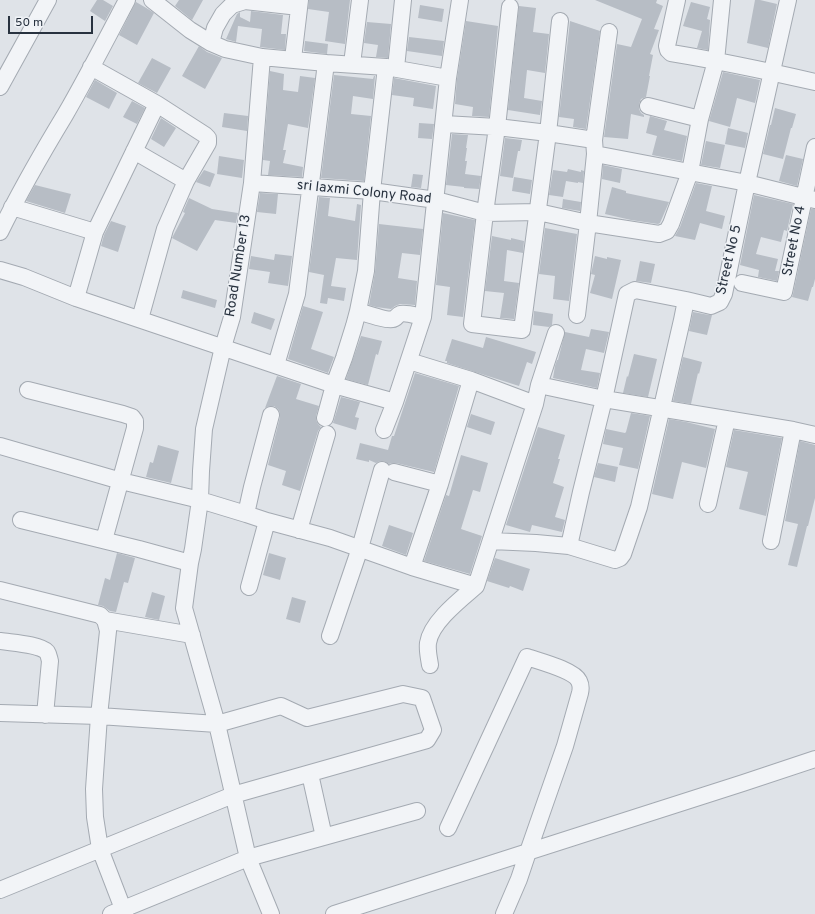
<!DOCTYPE html>
<style>
body{margin:0}
#map{position:relative;width:815px;height:914px;overflow:hidden;background:#dfe3e8;font-family:Overpass,sans-serif}
canvas{display:block}
.scale{position:absolute;left:8px;top:16px;width:85px;height:18px;box-sizing:border-box;border:2px solid #28323f;border-top:0;padding-left:5px;font-size:12px;line-height:14px;white-space:nowrap;color:#28323f;-webkit-text-stroke:3px #eff2f6;paint-order:stroke}
</style>
<div id="map">
<canvas width="815" height="914"></canvas>
<div class="scale">50 m</div>
</div>
<script>
const ctx = document.querySelector('canvas').getContext('2d');
ctx.lineJoin = 'round';
function fill(path, color) { ctx.fillStyle = color; ctx.fill(path, 'evenodd'); }
function strokePath(path, color, width, dash) { ctx.strokeStyle = color; ctx.lineWidth = width; ctx.lineCap = dash ? 'butt' : 'round'; ctx.setLineDash(dash || []); ctx.stroke(path); }
function label(font, color, halo, rows, align = 'center') {
  ctx.font = font + ' Overpass,sans-serif'; ctx.lineWidth = 3; ctx.setLineDash([]); ctx.textBaseline = 'middle'; ctx.strokeStyle = halo; ctx.fillStyle = color; for (const [text, x, y, turn = 0] of rows) {
    ctx.save(); ctx.translate(x, y); ctx.rotate((+turn || 0) * Math.PI / 180); ctx.textAlign = isNaN(turn) ? turn : align; if (halo) ctx.strokeText(text, 0, 0); ctx.fillText(text, 0, 0); ctx.restore();
  }
}
fill(new Path2D(`
 M97 0H103L113 6 105 21 90 11Z
 M179 0H203L192 20 175 6Z
 M309 0H350L345 44 325 41 329 12 308 9Z
 M595 0H657L656 3 663 6 654 29 659 30 650 54 653 55 649 76H650L646 97 641 99 639 104V109L641 113 644 115V117L631 114 628 139 604 137 617 44 631 47 642 19Z
 M755 0H760L777 4 768 48 747 43Z
 M136 2 148 9 154 13 137 45 119 35Z
 M691 2 710 7 707 19 710 20 708 50 697 48 702 31 683 26Z
 M420 5 444 9 442 22 418 18Z
 M519 6 536 8 533 32 549 34 545 73 527 70 524 98 542 101 540 115 508 110Z
 M251 11 283 15 281 34H286L285 50 260 47 262 29 238 26 236 42 226 39 237 14 240 12V17L250 22Z
 M466 21 498 26 489 117 472 116 473 107 455 104 457 79Z
 M570 21 600 31 586 129 573 127 574 119 559 117Z
 M367 22 391 24 388 58 376 57 378 45 364 43Z
 M409 37 444 41 442 56 407 51Z
 M305 41 328 44 327 54 304 51Z
 M199 46 207 52 222 58 205 89 182 76Z
 M152 58 171 68 157 93 138 83Z
 M270 71 284 74 283 90 298 92 300 76 315 78 308 128 288 124 283 150H286L283 163 303 167 302 177 268 175 270 161 263 160Z
 M723 72 760 80 755 103 737 98 730 127 709 121Z
 M334 75 373 79 374 76H375L373 99 353 96 351 114 371 116 364 181 321 178Z
 M394 78 436 86 433 109 413 106 414 98 392 95Z
 M95 80 117 93 109 109 86 97Z
 M132 101 145 108 137 124 123 117Z
 M775 108 796 114 792 128H791L783 159 763 154 770 125H771Z
 M224 113 248 116 247 131 222 127Z
 M650 116 667 121 664 130 687 136 682 161 652 155 657 136 646 133Z
 M161 118 176 128 164 147 151 139Z
 M419 123 434 124 432 139 418 138Z
 M728 128 748 133 745 148 725 144Z
 M452 134 468 135 466 148H467L465 161H467L465 174 481 176 479 189 464 188V187L446 185Z
 M505 138 522 140 520 151H518L513 178 500 176Z
 M706 141 725 145 720 168 701 165Z
 M786 155 803 159 797 186 779 181Z
 M219 156 244 160 242 178 217 174Z
 M603 165 622 169 620 183 602 179Z
 M568 169 581 172V170L584 171 583 183 578 182V183L566 181 563 197 549 195 553 170 567 172Z
 M204 170 215 174 210 187 196 182Z
 M413 174 423 175 421 188 411 187Z
 M514 177 532 180 530 194 512 191Z
 M696 183 712 186 706 211 725 216 722 229 700 223 695 240 675 236 680 227Z
 M35 185 71 194 65 213 26 201Z
 M612 187 626 191V193L669 202 660 223 658 224 631 220 605 214Z
 M260 193 278 194 276 214 257 212Z
 M754 195 793 204 787 231 784 230 781 242 761 237 756 254 778 259 775 271H779L777 281 758 277 759 270 740 265Z
 M319 197 330 198 328 216 355 221 357 204 361 205 357 260 336 258 331 286 346 288 344 301 328 298 327 304 320 303 324 275 309 272Z
 M189 198 212 209 238 213 236 223 215 220 197 251 172 238 185 213 183 212Z
 M563 199 581 202 580 211 562 208Z
 M811 209H815V279L813 287H812L808 301 792 297 793 294Z
 M443 213 475 220 463 317 447 315 450 287 436 285Z
 M111 221 126 226 118 252 101 246 104 235Z
 M379 224 423 229 420 255 402 253 398 278 417 281 415 305 400 304 395 306 391 309 376 307 369 305 375 272Z
 M545 228 577 234 569 301 553 299 555 276 539 274Z
 M492 236 511 240V238L524 241 523 253 507 250 504 281 519 283 514 319 500 318 504 293 485 291Z
 M275 254 292 256 288 286 268 283 270 272 249 269 251 256 274 260Z
 M595 256 607 259V257L621 260 612 299 590 293 595 275 591 274Z
 M640 261 655 264 651 283 636 281Z
 M183 290 217 300 215 308 181 298Z
 M303 306 323 312 311 349 334 357 328 373 288 359Z
 M534 311 553 314 552 325 549 327 533 325Z
 M254 312 275 319 271 330 251 323Z
 M693 312 709 315H712L707 335 689 331Z
 M591 329 609 332 604 353 586 349 581 370 600 373 597 388 553 378 555 366 557 360H558L565 332 589 337Z
 M361 336 382 341 378 355 376 354 368 385 346 379Z
 M486 337 536 352 532 364 527 362 519 386 447 363V361H445L452 339 483 348Z
 M634 354 657 359 648 397 623 393 627 376 628 377Z
 M683 357 702 362 699 374 698 373 691 404 673 401Z
 M415 373 459 386 434 472 396 463H392L389 464 384 461H380L376 463 369 460V462L356 459 360 443 388 450 392 436H394Z
 M277 376 301 384 296 399 319 406 316 416V420L318 424 321 427 318 431 300 491 282 485 286 471 268 465 280 417V413L278 409 274 406H269L265 408Z
 M341 397 360 402 355 417 359 418 356 430 333 423 334 420Z
 M631 413 650 416 638 469 619 465 623 448 603 444 606 429 625 433 626 432Z
 M471 414 495 422 491 435 467 427Z
 M669 419 686 422 715 429 706 468 682 462 673 499 652 494Z
 M538 427 565 435 558 459H560L553 483 564 487 555 517 565 520 562 532 532 525 530 532 506 525Z
 M734 430 782 438 766 516 739 509 748 472 726 467Z
 M800 441 815 445V498L808 526H807L797 567 788 565 798 524 785 521Z
 M158 445 179 451 171 483 146 477 150 462 153 463Z
 M461 455 488 463 480 492 473 490 461 529 482 536 470 574 424 561 446 495 449 496Z
 M598 463 618 467 615 482 594 477Z
 M389 525 413 533 406 555 382 546Z
 M117 553 135 558 128 583 124 582 116 612 110 611 103 606 98 605 105 578 110 580Z
 M269 553 286 558 280 580 263 575Z
 M495 558 530 569 523 591 510 586 509 588 487 581Z
 M152 592 165 596 159 620 145 617Z
 M292 597 306 601 300 623 286 619Z`), '#b7bdc5');
const minor = new Path2D(`
 M152 0 190 30 211 43 225 49 262 57 326 63 386 67 448 78
 M677 0 667 46 668 50 671 53C720 61 767 71 815 82
 M510 7 497 127 485 213 472 324 522 330 548 133 560 21
 M609 32 594 140 595 154 747 183 815 200
 M211 43 215 28 223 14 232 5 245 1 299 7
 M262 57 252 183 232 317 223 347 204 429 201 471 200 500 193 549 190 563 184 608 217 724 248 858 271 914
 M293 59 300 0
 M352 64 360 0
 M91 67 157 104 205 135 208 138V143L186 181 165 229 140 319
 M396 68 403 0
 M0 87 48 0
 M648 106 700 119
 M444 124 497 127 548 133 594 140
 M134 151 186 181
 M252 183 372 191 436 200 485 213 538 212 588 223 659 234 667 231 671 224 690 172 700 119 716 61 722 0
 M12 207 95 232
 M0 232C20 191 42 153 65 115 87 77 107 38 127 0
 M0 270 24 277 76 298 334 385 395 402 423 317 448 78 460 0
 M742 283 784 292 815 147
 M76 298 95 232 157 104
 M358 311C365 313 387 321 393 319 396 319 397 315 400 314 405 312 417 316 423 317
 M577 315 588 223 595 154
 M409 361 471 380 535 404
 M276 365 297 294 326 63
 M539 385 604 399 793 430
 M28 390 123 414 132 417 135 421V428L104 540
 M325 418 334 385 344 358 354 326 358 311 366 271 372 191 386 67
 M384 430 395 402
 M0 446 121 481 200 500 246 514 252 487 271 415
 M394 472 440 484
 M708 504 727 419
 M246 514 267 521 330 538 412 567 476 586C461 599 431 622 428 643 427 650 429 658 430 665
 M21 520 139 549 190 563
 M299 530 327 434
 M491 541 536 543 569 546 615 560 620 558 623 554 639 507 682 320 686 300 711 306 720 302 724 294 747 183 788 0
 M771 541 793 430 815 435
 M569 546 581 492 604 399 627 294 635 290 686 300
 M412 567 440 484 471 380
 M476 586 535 404 539 385 556 333
 M249 587 267 521
 M0 590 100 615 105 620 108 631 99 716 94 789 95 817 100 849 125 914
 M105 620 192 635
 M330 636 360 548 382 470
 M0 641C12 643 39 644 47 652 49 655 49 658 50 661L45 715
 M0 713 99 716 217 724 281 706 307 718 403 694 422 698 433 730 427 740 233 795 0 890
 M310 774 324 837
 M448 828 527 657C538 661 574 670 579 681 581 685 581 689 580 693L565 746 528 852 519 879 504 914
 M111 914 248 858 417 811
 M334 914 743 783 815 759`);
strokePath(minor, '#a4aab2', 18);
strokePath(minor, '#f2f4f7', 16);
label('14px', '#28323f', '#eff2f6', [
 ["sri laxmi Colony Road",364,193,6],
 ["Street No 4",795,241,-79],
 ["Street No 5",730,260,-77],
 ["Road Number 13",239,266,-81]
]);
</script>
